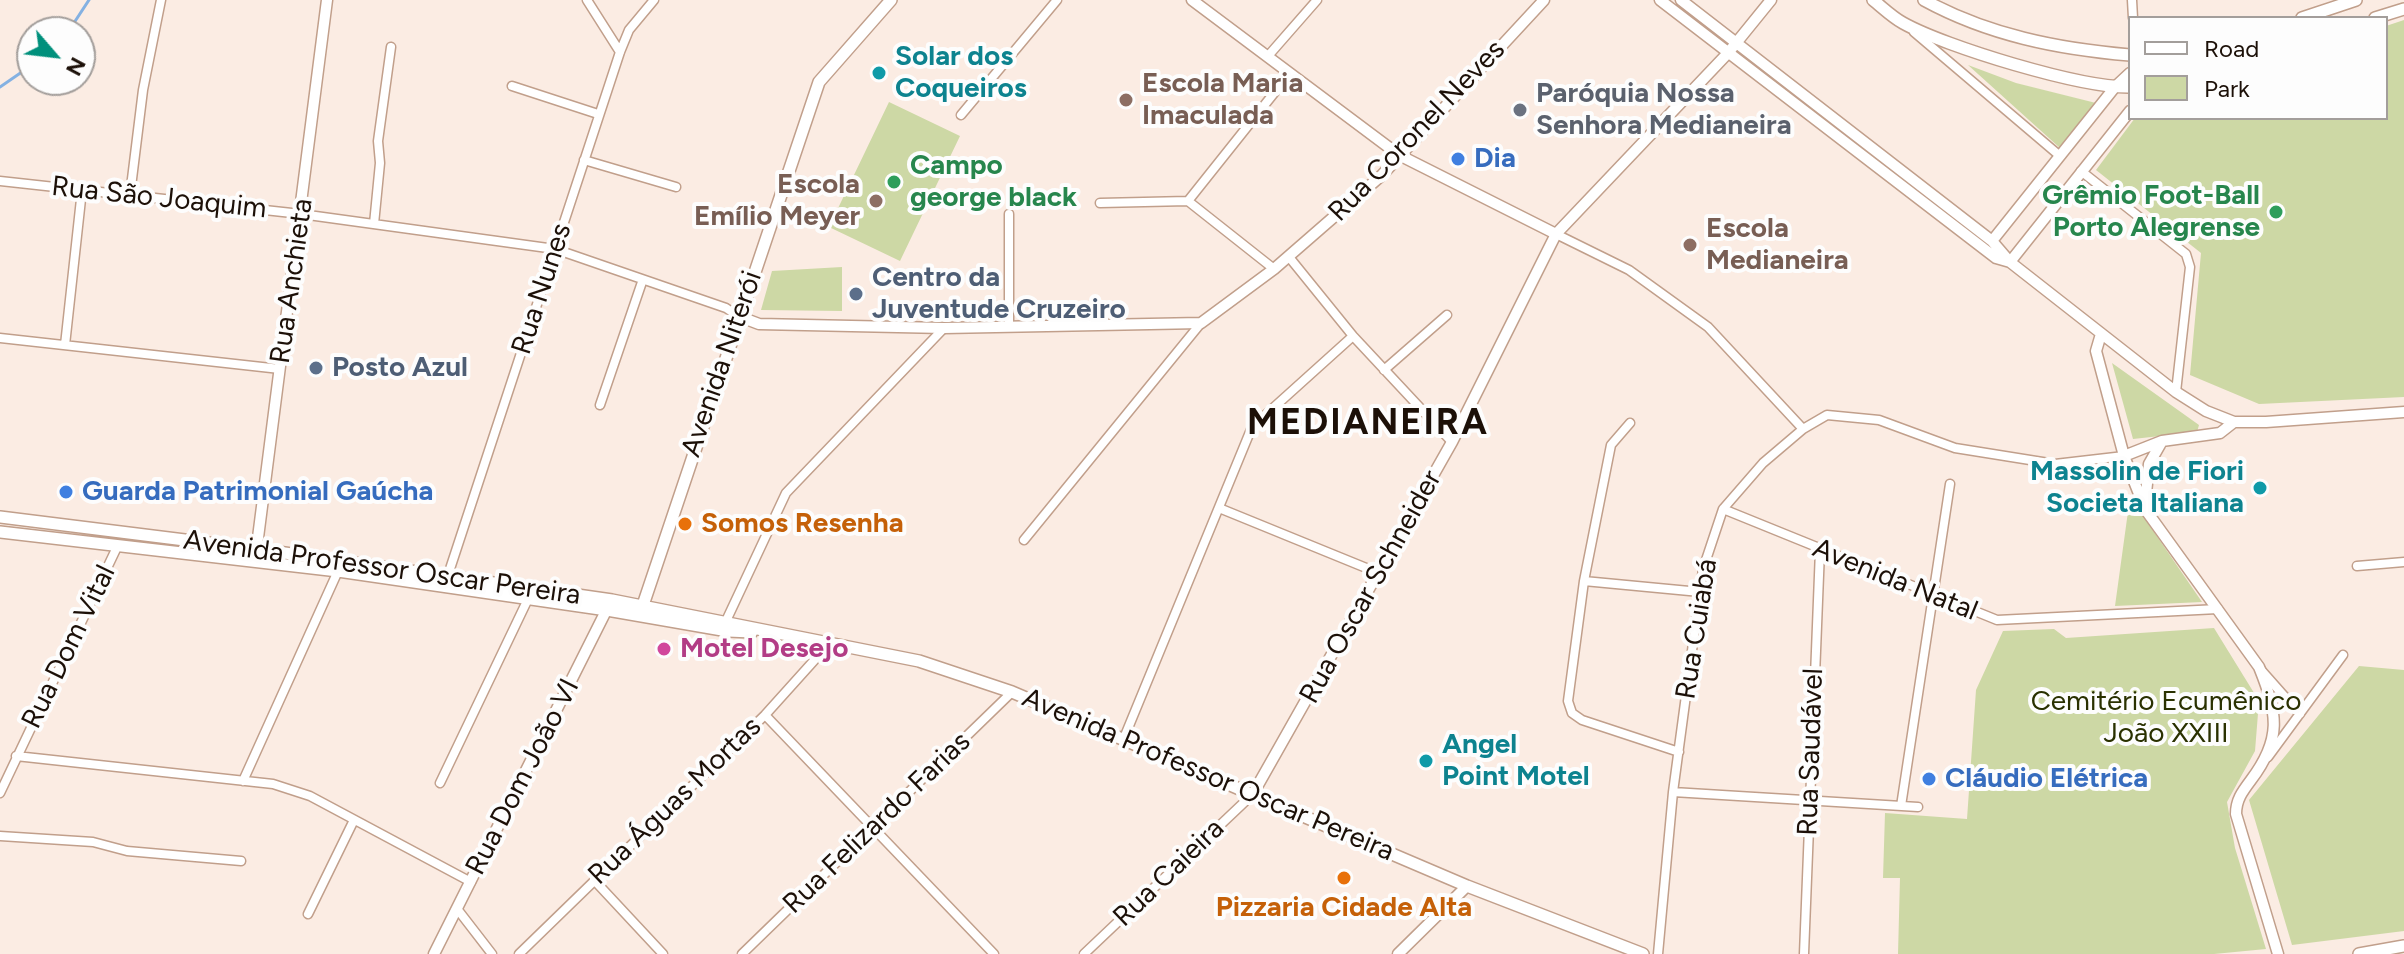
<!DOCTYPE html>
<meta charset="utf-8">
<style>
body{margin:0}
#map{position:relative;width:2404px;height:954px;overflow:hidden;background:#fbece3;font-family:Figtree,sans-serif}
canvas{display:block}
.legend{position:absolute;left:2128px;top:16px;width:260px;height:104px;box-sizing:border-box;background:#fdfdfd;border:2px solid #a39e9b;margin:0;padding:10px 14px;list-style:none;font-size:24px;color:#1c1008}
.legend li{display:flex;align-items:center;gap:16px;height:40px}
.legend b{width:40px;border:2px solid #a39e9b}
.north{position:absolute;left:16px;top:16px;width:80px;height:80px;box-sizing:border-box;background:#fdfdfd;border:2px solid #a39e9b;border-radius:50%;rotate:118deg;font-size:22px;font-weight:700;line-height:32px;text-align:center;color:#1c1008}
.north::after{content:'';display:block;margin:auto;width:28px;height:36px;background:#00907c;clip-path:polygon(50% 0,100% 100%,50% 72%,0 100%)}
</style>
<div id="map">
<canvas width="2404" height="954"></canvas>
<ul class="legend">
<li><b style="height:10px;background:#fff"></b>Road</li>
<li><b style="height:22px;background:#cdd8a5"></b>Park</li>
</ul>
<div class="north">N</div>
</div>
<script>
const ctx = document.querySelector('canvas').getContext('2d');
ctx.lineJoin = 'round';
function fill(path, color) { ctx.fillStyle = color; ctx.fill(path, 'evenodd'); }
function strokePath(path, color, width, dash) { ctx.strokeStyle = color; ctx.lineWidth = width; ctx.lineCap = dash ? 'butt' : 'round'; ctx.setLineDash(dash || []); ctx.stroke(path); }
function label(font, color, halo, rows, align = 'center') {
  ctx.font = font + ' Figtree,sans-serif'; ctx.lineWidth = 8; ctx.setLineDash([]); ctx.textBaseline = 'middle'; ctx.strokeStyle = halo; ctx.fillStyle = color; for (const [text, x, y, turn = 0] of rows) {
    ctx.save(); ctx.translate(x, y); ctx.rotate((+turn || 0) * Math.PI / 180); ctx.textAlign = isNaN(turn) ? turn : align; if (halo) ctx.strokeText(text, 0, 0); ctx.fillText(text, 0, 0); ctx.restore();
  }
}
fill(new Path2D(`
 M2404 20V397L2259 404 2190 375 2201 253 2096 170 2135 118H2386V26Z
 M1968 65 2016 83 2096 103 2060 148Z
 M889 102 960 136 900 261 829 227Z
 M842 267V311L761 310 772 271Z
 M2112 363 2199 425 2197 432 2133 439Z
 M2130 497 2202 602 2115 606Z
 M2214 628 2259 701 2255 751 2227 802 2235 848 2266 949 2214 954H1898L1900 878H1883L1885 813 1967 819 1976 690 2003 631 2054 629 2066 638Z
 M2359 666 2404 670V931L2292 945 2249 800Z`), '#cdd8a5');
strokePath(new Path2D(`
 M68 32 89 0
 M0 87 32 65`), '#84b1e2', 3);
const minor = new Path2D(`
 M587 0 620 52
 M2132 0 2133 18
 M1914 32 2060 156
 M1268 56 1317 0
 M512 86 598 114
 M961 115 1057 0
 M584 160 676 187
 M2081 171 2186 254 2190 267 2176 392
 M0 181 301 214 555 249 726 308 738 316
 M130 195 143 90 161 0
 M1188 201 1290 73
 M1100 203 1188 201 1274 269
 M374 224 380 163 378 141 391 47
 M1556 234 1629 270 1708 327 1803 429
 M1289 257 1353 336 1452 442
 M1009 327V214
 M0 338 280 369
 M65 345 82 190
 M1384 370 1447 315
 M600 405 642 282
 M1630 423 1611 445 1584 581 1568 701 1572 713 1582 720 1679 752
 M1219 508 1381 574
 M1723 509 1997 620 2218 609
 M1024 540 1201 323
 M2357 566 2404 562
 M447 578 620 52 629 30 654 0
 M1584 581 1700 592
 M726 621 786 493 944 328
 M2261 670 2300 714
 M765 715 994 954
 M1124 738 1252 427 1353 336
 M16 756 273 784 310 796 471 882
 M2268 757 2343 655
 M243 781 338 571
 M440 783 528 599
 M1673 792 1918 807
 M0 793 118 545
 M1901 806 1950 484
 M0 836 93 842 127 851 241 861
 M594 880 663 954
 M458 910 492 954
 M308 914 354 820
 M519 954 765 715 828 645
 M742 954 1012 692
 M1084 954 1254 793
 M1658 954 1673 792 1703 569 1723 509 1763 463 1803 429 1827 415 1879 420 1955 448 2055 464 2124 456
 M1804 954 1820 550`);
const tertiary = new Path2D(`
 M1192 0 1399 155 1556 234
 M1660 0 1996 258 2010 262
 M1681 0 1992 241 2010 262 2176 392 2206 411 2234 422H2266L2404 412
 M1992 241 2115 87 2130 73
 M2010 262 2130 111
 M738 316 759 324 944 328 1201 323 1274 269 1382 175 1544 0
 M2101 334 2096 351 2124 456 2145 509 2259 667C2278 714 2282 739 2251 780 2242 792 2236 800 2236 814L2278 954
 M2124 456 2162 441 2220 433 2234 422
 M2145 503 2149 464 2161 443
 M255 561 327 0
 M1254 792 1452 442 1556 234 1728 53 1771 0
 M434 954 609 605
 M1398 954 1467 886`);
const secondary = new Path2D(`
 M1873 0C1882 7 1892 17 1903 23 1946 47 2081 88 2130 87
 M1924 0C1988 35 2058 49 2130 55
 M2302 18 2356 0
 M2375 18 2404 9
 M0 517 257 549 612 600 919 661 1012 692 1467 886 1643 954
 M0 532 338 571 607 610 728 631 752 632
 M641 611 819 82 891 0
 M2359 954 2404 946`);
strokePath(minor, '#c19f8b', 11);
strokePath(tertiary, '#c19f8b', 13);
strokePath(secondary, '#c19f8b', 14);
strokePath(minor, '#fff', 8);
strokePath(tertiary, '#fff', 10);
strokePath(secondary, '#fff', 11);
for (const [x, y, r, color] of [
 [879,73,8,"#0f9aa8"],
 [1126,100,8,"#8d6e63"],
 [1520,110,8,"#6b7280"],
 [1458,159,8,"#3f7fe0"],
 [894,182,8,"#2e9e5b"],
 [876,201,8,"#8d6e63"],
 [2276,212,8,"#2e9e5b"],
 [1690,245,8,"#8d6e63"],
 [856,294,8,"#5c6f8a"],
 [316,368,8,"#5c6f8a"],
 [2260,488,8,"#0f9aa8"],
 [66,492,8,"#3f7fe0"],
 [685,524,8,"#e8710a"],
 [664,649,8,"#d1479c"],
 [1426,761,8,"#0f9aa8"],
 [1929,779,8,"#3f7fe0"],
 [1344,878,8,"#e8710a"]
]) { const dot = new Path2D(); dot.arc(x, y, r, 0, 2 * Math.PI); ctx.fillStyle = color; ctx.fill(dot); strokePath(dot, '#fdfdfd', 3); }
label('bold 28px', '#0d838f', '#fdfdfd', [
 ["Solar dos",895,57],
 ["Coqueiros",895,89],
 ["Massolin de Fiori",2244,472,"right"],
 ["Societa Italiana",2244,504,"right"],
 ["Angel",1442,745],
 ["Point Motel",1442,777]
], 'left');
label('bold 28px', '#785e54', '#fdfdfd', [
 ["Escola Maria",1142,84],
 ["Imaculada",1142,116],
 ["Escola",860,185,"right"],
 ["Emílio Meyer",860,217,"right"],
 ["Escola",1706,229],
 ["Medianeira",1706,261]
], 'left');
label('bold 28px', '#5b616d', '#fdfdfd', [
 ["Paróquia Nossa",1536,94],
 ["Senhora Medianeira",1536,126]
], 'left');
label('28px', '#1c1008', '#fdfdfd', [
 ["Rua Coronel Neves",1417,131,-46],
 ["Rua São Joaquim",159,198,6],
 ["Rua Anchieta",292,281,-82],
 ["Rua Nunes",542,289,-72],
 ["Avenida Niterói",722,364,-71],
 ["Avenida Professor Oscar Pereira",382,568,8],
 ["Avenida Natal",1895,580,22],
 ["Rua Oscar Schneider",1371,587,-61],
 ["Rua Cuiabá",1697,629,-81],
 ["Rua Dom Vital",69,647,-64],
 ["Rua Saudável",1811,752,-88],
 ["Avenida Professor Oscar Pereira",1208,775,23],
 ["Rua Dom João VI",523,777,-63],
 ["Rua Águas Mortas",675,801,-44],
 ["Rua Felizardo Farias",877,823,-44],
 ["Rua Caieira",1169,873,-44]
]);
label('bold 28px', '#366cbe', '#fdfdfd', [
 ["Dia",1474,159],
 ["Guarda Patrimonial Gaúcha",82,492],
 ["Cláudio Elétrica",1945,779]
], 'left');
label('bold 28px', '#27864d', '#fdfdfd', [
 ["Campo",910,166],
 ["george black",910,198],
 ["Grêmio Foot-Ball",2260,196,"right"],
 ["Porto Alegrense",2260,228,"right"]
], 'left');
label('bold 28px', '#4e5e75', '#fdfdfd', [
 ["Centro da",872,278],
 ["Juventude Cruzeiro",872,310],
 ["Posto Azul",332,368]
], 'left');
label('bold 28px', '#c56008', '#fdfdfd', [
 ["Somos Resenha",701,524],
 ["Pizzaria Cidade Alta",1344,908,"center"]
], 'left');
label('bold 28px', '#b23c85', '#fdfdfd', [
 ["Motel Desejo",680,649]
], 'left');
label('28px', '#2a3100', '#fdfdfd', [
 ["Cemitério Ecumênico",2166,702],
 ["João XXIII",2166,734]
]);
ctx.letterSpacing = '2px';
label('bold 36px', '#1c1008', '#fdfdfd', [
 ["MEDIANEIRA",1368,423]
]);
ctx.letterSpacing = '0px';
</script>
